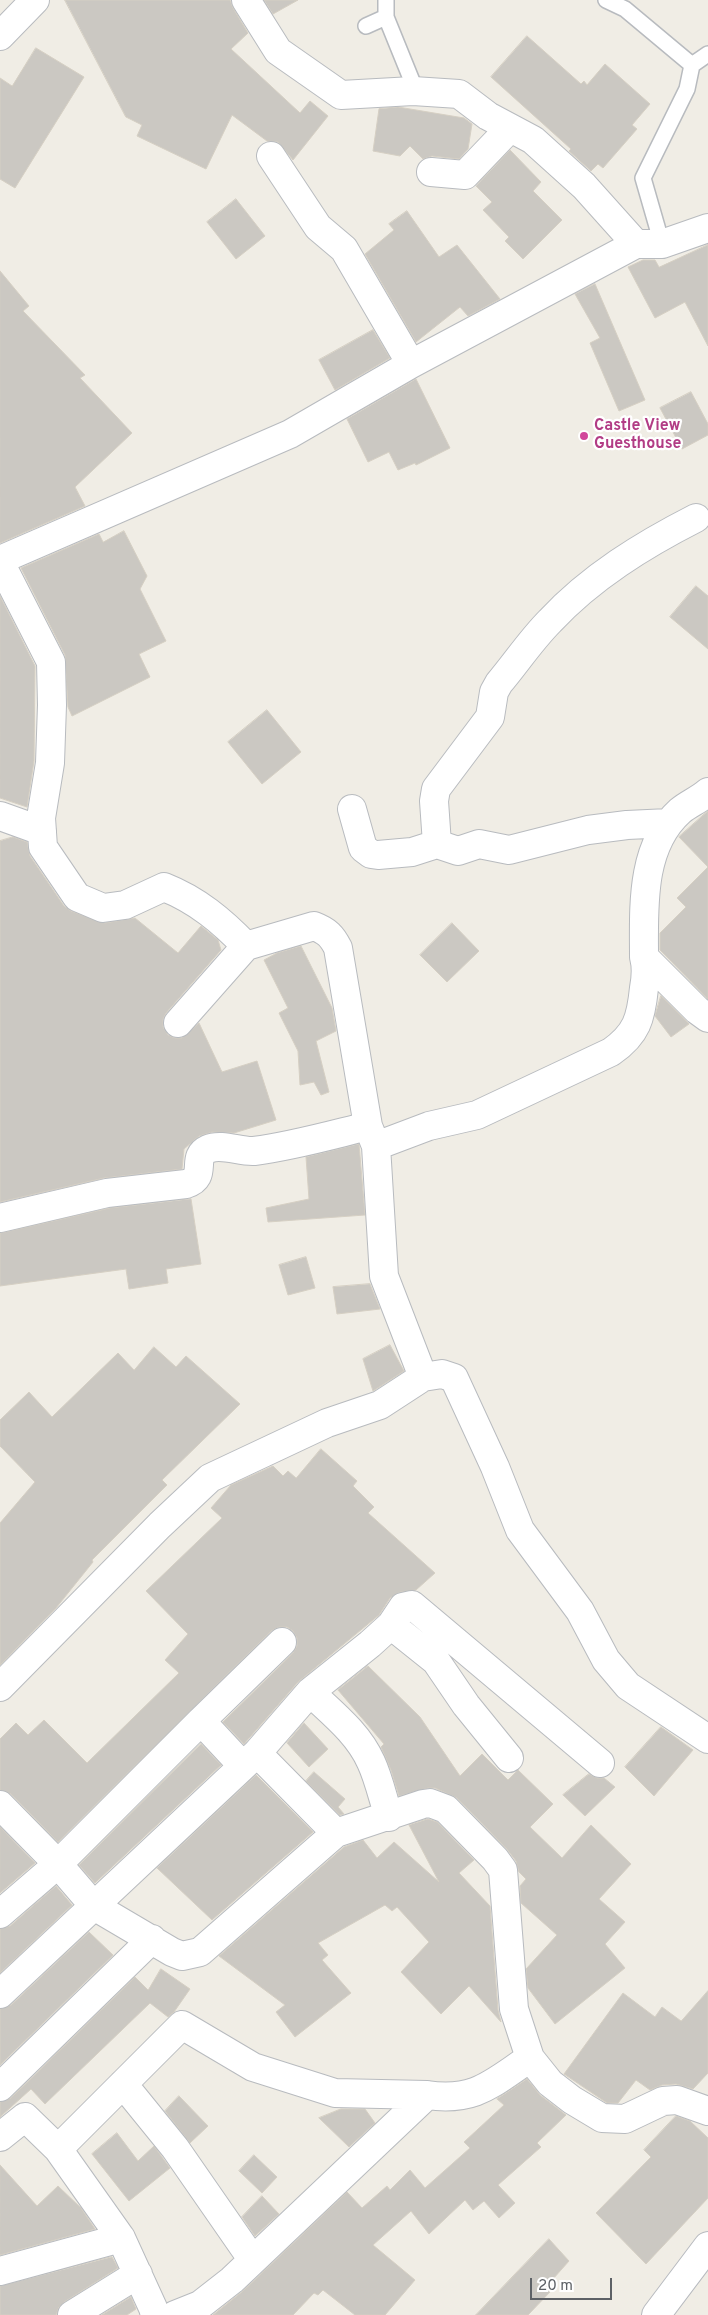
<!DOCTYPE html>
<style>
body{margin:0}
#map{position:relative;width:708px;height:2315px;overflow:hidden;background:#f0ede5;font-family:Overpass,sans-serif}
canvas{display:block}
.scale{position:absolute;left:530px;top:2278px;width:82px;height:22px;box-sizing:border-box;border:2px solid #5d6166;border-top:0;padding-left:6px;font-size:15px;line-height:18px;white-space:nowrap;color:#5d6166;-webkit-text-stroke:4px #fff;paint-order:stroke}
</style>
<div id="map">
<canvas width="708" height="2315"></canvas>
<div class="scale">20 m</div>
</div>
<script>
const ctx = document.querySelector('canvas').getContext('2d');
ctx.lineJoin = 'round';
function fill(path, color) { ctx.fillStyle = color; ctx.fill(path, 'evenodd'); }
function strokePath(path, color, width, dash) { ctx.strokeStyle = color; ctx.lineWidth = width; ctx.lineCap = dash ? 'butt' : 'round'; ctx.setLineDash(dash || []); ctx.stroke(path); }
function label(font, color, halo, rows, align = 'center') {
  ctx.font = font + ' Overpass,sans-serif'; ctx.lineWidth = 4.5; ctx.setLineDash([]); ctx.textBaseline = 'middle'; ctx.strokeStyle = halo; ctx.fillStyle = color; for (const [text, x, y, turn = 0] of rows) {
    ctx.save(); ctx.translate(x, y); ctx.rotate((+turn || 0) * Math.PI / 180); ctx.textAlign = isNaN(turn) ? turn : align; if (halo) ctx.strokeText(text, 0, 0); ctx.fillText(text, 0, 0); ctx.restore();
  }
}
const building = new Path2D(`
 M65 0H230L233 8 248 33 231 49 300 113 310 101 328 116 293 160 278 142 267 141 232 115 206 169 137 136 142 125 126 117Z
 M264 0H298L273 14Z
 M527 36 581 84 584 81 587 85 605 64 650 104 632 125 637 129 603 168 598 164 591 171 569 151 571 149 491 77Z
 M36 48 84 77 15 188 0 179V78L12 86Z
 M398 107 464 118 472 124 468 149 459 159 432 156 423 159 410 146 400 156 373 151 379 109Z
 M510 150 541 182 533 191 562 220 523 259 505 241 509 237 483 210 492 202 476 186Z
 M236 199 265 236 236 259 207 222Z
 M407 211 439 257 457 245 500 299 468 316 460 307 416 342 365 254 394 230 389 224Z
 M708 245V346L685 302 655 318 628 267 643 260H655L659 267Z
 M0 271 29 306 23 311 85 375 80 378 132 433 75 487 85 506 0 543Z
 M595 284 645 400 619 411 590 343 600 338 575 294Z
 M373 330 390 358 335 390 319 360Z
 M416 379 450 448 416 465 415 463 398 470 389 452 368 462 347 419Z
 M691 392 708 424V435L682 449 660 408Z
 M124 531 147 576 140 589 166 641 139 654 150 677 72 716 68 707 65 655 21 568 99 534 103 542Z
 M696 586 708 596V649L670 617Z
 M0 596 35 666 34 761 27 807 0 798Z
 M267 710 301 752 262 784 228 742Z
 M708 811V999L660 950V933L686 907 677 898 708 867 679 837Z
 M13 837 27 842 30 856 64 906 71 911 105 923 135 918 178 953 201 926 218 940 221 950 166 1013 163 1019V1027L168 1035 175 1038H182L199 1023 222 1072 257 1061 276 1120 234 1133 212 1132 199 1136 184 1149 182 1169 104 1178 0 1202V841Z
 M452 923 479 951 447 982 420 955Z
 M301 946 332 1008 336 1031 316 1041 329 1092 321 1095 314 1082 300 1085 298 1051 279 1013 288 1008 264 960 277 953Z
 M661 996 689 1024 671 1037 655 1016Z
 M359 1144 365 1215 268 1222 266 1208 309 1199 306 1157Z
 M191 1199 201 1264 166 1269 168 1283 129 1289 126 1269 0 1286V1233L110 1208Z
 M306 1257 315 1288 288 1295 279 1265Z
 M370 1284 380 1309 337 1314 333 1287Z
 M390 1345 404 1371 373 1391 363 1359Z
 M154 1347 176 1367 186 1356 240 1404 162 1480 167 1485 92 1560 93 1562 56 1608 0 1665V1523L35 1482 0 1446V1420L29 1392 52 1417 118 1353 134 1370Z
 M321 1449 357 1481 353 1486 374 1507 368 1513 435 1573 416 1590 400 1592 390 1598 379 1615 298 1682 244 1744 223 1722 293 1653 297 1646V1638L293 1631 287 1627H279L271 1631 58 1842 11 1794 0 1790V1739L16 1723 28 1735 44 1720 87 1763 179 1673 165 1660 188 1634 146 1591 222 1518 211 1508 231 1485 273 1466 283 1476 288 1471 296 1478Z
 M368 1666 420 1717 460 1776 482 1754 508 1780 518 1770 553 1804 530 1827 562 1858 591 1825 631 1864 599 1899 625 1922 605 1944 625 1968 555 2024 528 1988 526 1969 557 1935 521 1903 520 1886 526 1879 519 1872 516 1861 506 1848 457 1798 435 1788H428L399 1796 391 1770 381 1747 384 1744 338 1690Z
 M304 1723 328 1749 309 1767 287 1743Z
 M661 1727 693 1750 654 1796 625 1767Z
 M201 1744 221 1765 95 1883 79 1865Z
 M314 1772 345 1799 338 1807 344 1814 340 1815 306 1781Z
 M589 1774 597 1778H604L615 1787 585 1816 563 1795Z
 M256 1775 313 1832 212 1920 157 1868Z
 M428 1819 437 1822 474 1860 459 1873 490 1906 498 2010 501 2022 469 1986 441 2014 401 1972 429 1942 397 1907 392 1911 385 1905 318 1943 328 1955 322 1960 351 1993 295 2037 276 2012 285 2005 219 1956 344 1847 363 1840 377 1858 394 1842 439 1882 409 1825Z
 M0 1827 35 1863 0 1893Z
 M56 1886 72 1905 0 1973V1929L10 1926Z
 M89 1932 113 1955 0 2065V2009L11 2005Z
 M161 1969 190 1989 174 2012 168 2017 150 2003 45 2104 31 2089 0 2117V2102L11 2098 135 1977 148 1990Z
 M708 1991V2073L693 2089 676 2084 662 2085 650 2090 636 2080 618 2103H607L564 2074 623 1993 655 2017 662 2007 681 2021Z
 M527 2079 540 2095 566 2115 537 2143 541 2147 498 2185 515 2203 499 2218 484 2201 473 2210 465 2200 429 2234 411 2211 373 2245 415 2280 385 2315H355L323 2290 318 2295 314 2293 293 2315H213L243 2291 347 2192 362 2208 387 2186 390 2190 410 2170 425 2188 470 2148 464 2142 504 2105 497 2099Z
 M179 2096 208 2126 190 2143 165 2111Z
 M341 2109H365L375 2123 349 2147 319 2118Z
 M676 2116 690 2121 708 2138V2198L646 2264 596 2213 651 2157 644 2150Z
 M117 2133 138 2161 154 2146 170 2168 129 2201 92 2154Z
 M254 2155 277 2177 262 2193 239 2171Z
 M0 2165 37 2206 58 2186 81 2208 95 2229 0 2255Z
 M262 2196 279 2214 255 2236 242 2217Z
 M549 2239 569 2261 545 2288 550 2292 528 2315H476Z
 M112 2257 118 2268 64 2302 59 2307 56 2315H0V2286Z
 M131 2297 136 2309 127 2315H102Z`);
fill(building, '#cbc8c2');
strokePath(building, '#d5cfc3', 1);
const lane = new Path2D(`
 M386 0V17L416 91
 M606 0 625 9 692 65
 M366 26 386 17
 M662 244 643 178 687 89 692 65 708 54`);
const street = new Path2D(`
 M246 0 278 51 341 95 413 91 459 94 488 116 533 140 584 186 636 244
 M0 36 35 0
 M271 156 318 227 344 249 411 364
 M431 172 465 175 510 128
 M0 560 290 434 411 364 636 244H662L708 228
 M0 562 51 662 52 705 50 763 41 818 43 847 77 897 103 908 125 905 164 887C197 900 222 921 246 946
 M352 809 363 848 371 854 378 855 412 852 437 844 458 851 479 844 509 850 588 830 627 825 669 823
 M0 816 42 831
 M437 844 434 801 436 789 490 717 494 692 499 683C516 663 531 640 550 621 591 577 643 545 696 518
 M644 957 697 1010 708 1018
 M178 1023 246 946 314 926C327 931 332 936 338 948L368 1126 376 1146 384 1276 423 1377
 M376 1146 429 1126 477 1115 611 1052C637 1034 641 1018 644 988 646 977 647 968 644 957 644 908 640 847 680 811 688 804 699 800 708 792
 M0 1218 107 1193 186 1184C209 1177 190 1157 208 1149 222 1143 240 1152 254 1151 293 1146 331 1135 368 1126
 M391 1625 436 1661 466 1705 509 1758
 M0 1687 160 1525 210 1478 327 1423 380 1405 423 1377 442 1374 454 1378 495 1467 520 1530 580 1611 606 1660 628 1686 708 1739
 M310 1692C332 1713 358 1733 371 1762 379 1779 383 1799 389 1817
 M242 1765 201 1721 282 1642
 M0 1805 58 1864 94 1906 172 1952 182 1956 200 1952 336 1833 257 1753
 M336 1833 423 1804 430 1803 446 1809 495 1859 503 1870 514 2009 530 2058 550 2083 572 2100 602 2118 625 2119 663 2101 677 2100 708 2111
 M0 1914 58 1864 201 1721
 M0 1994 257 1753 310 1692 370 1644 391 1625 403 1607 412 1605 600 1763
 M123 2084 175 2148 252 2259
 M0 2087 152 1939
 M427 2095C476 2102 492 2083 530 2058
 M0 2137 25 2117 58 2149 121 2238 153 2308 155 2315
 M58 2149 182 2025 253 2067 335 2093 427 2095 232 2280 200 2305 175 2315
 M0 2271 121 2238
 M72 2315 138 2274`);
const secondary = new Path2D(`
 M656 2315 708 2246`);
strokePath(lane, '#b8bbbf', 18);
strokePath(street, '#b8bbbf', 30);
strokePath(secondary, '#b7babf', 30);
strokePath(lane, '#fff', 15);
strokePath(street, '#fff', 28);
strokePath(secondary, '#fff', 28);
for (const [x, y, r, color] of [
 [584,436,5,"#d1479c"]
]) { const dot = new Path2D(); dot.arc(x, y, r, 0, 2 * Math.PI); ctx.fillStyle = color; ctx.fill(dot); strokePath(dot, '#fff', 2); }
label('bold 16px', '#b23c85', '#fff', [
 ["Castle View",594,427],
 ["Guesthouse",594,445]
], 'left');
</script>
